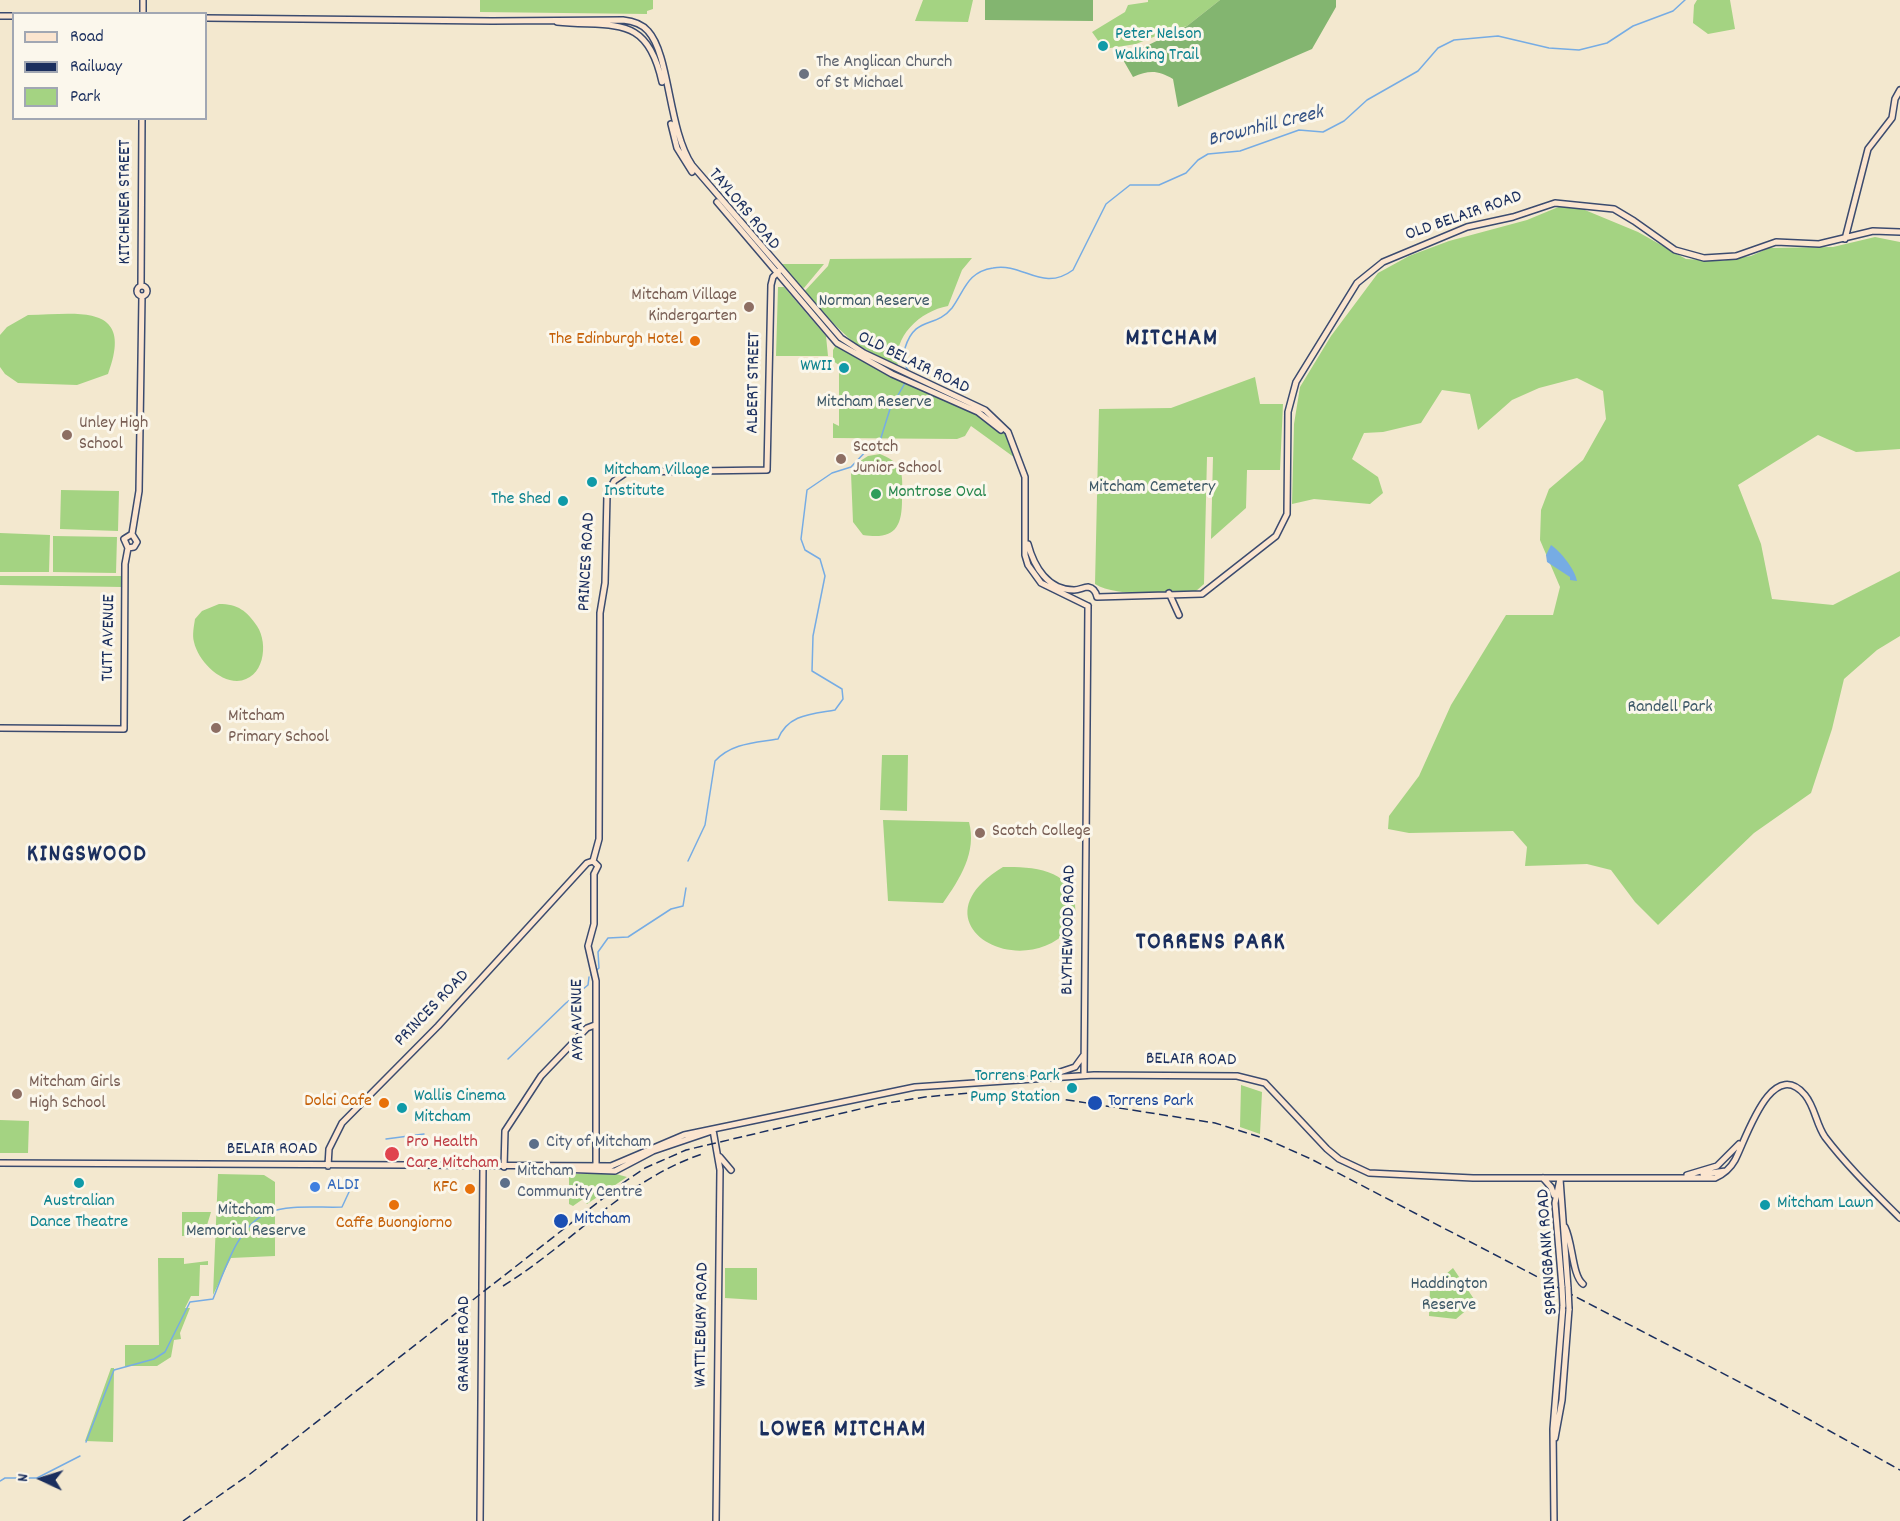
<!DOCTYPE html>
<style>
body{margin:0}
#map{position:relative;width:1900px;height:1521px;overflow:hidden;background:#f3e8cf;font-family:Dekko,sans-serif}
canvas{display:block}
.legend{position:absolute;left:12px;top:12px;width:195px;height:108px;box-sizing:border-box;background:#fbf7ec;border:2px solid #a1a7b3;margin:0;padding:8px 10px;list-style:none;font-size:18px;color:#1b2f5e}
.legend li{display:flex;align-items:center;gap:12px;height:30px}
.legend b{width:30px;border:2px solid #a1a7b3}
.north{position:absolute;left:12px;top:1449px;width:60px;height:60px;-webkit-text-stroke:4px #fbf7ec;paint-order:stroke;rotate:274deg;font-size:16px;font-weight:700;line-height:24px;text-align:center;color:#1b2f5e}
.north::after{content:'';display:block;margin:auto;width:21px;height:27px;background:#1b2f5e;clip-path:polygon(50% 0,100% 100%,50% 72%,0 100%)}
</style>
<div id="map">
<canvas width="1900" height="1521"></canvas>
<ul class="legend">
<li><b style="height:8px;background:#fbe5cf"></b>Road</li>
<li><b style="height:8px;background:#1b2f5e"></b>Railway</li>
<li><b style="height:16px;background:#a4d382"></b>Park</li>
</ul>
<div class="north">N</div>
</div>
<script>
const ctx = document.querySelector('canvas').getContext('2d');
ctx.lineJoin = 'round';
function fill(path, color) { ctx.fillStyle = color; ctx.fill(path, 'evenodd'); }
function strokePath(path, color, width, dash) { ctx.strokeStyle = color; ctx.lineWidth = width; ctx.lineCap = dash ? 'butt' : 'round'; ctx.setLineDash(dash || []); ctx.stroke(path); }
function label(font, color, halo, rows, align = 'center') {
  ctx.font = font + ' Dekko,sans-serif'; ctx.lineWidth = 6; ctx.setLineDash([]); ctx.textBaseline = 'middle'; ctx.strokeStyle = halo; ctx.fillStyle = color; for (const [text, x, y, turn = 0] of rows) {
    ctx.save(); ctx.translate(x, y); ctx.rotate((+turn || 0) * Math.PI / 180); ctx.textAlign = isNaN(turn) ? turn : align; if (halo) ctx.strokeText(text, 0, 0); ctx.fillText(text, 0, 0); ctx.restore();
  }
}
fill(new Path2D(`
 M480 0H653V9L647 11V14L480 12Z
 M923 0H973L968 22 915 21Z
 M1148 0H1220L1187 26 1166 32 1136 44 1104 49 1092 32 1125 12 1128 5 1148 2Z
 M1697 0H1730L1735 29 1708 34 1693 23 1694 5Z
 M1568 203 1638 232 1686 259 1720 261 1751 256 1769 248 1833 247 1875 237 1900 242V449L1856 452 1818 435 1738 485 1761 544 1772 599 1833 605 1900 571V636L1877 650 1844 679 1832 729 1811 793 1754 833 1658 925 1635 902 1611 870 1587 864 1525 866 1527 847 1513 831 1409 833 1388 829 1389 816 1419 776 1451 705 1506 615H1553L1560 587 1540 540 1541 510 1549 489 1583 460 1606 419 1603 391 1577 378 1539 388 1512 400 1478 430 1470 394 1442 390 1421 423 1383 432 1364 433 1352 459 1378 477 1383 493 1370 504 1314 499 1292 504 1294 424 1300 387 1331 336 1378 273 1409 256 1449 241 1527 220Z
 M972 258 962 270 948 306C920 311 892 337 898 367L854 343 802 294 828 266 830 259Z
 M780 264H824L804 288 800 287Z
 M778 287H784L826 336 828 356H776Z
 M28 315C78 314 135 302 108 374L77 385 18 383 5 374 0 367V335L7 327Z
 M837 343 855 354 978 412 981 407 1008 432 1022 463 971 426 965 436 957 439 833 438V423L839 426V365L833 361V350Z
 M1255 377 1260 404H1283L1280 470H1247L1246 508 1211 539 1213 457H1207L1204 584 1196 591C1170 592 1117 598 1095 584L1099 409 1171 408Z
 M880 454C889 458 898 462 901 472 903 480 902 491 902 500 902 528 894 540 863 535L853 522 851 473 857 463 868 456Z
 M61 490 119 491 118 531 60 529Z
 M0 533 50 535 49 572H0Z
 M53 536 117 537 116 573 53 572Z
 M0 576H122V587L0 585Z
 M219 604C238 604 247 611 257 626 269 644 264 680 237 681 218 681 198 660 194 642 192 635 194 626 195 619L202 611Z
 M882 755H908L907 811 880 810Z
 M883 820 969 822C977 852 960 879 943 903L888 901Z
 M1003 867C1032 867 1071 868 1075 905 1076 914 1075 924 1069 930 1016 984 913 921 1003 867Z
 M1241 1085 1262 1092 1260 1134 1240 1127Z
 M0 1120 29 1121 28 1153H0Z
 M218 1174 264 1175 275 1182V1256L231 1258 213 1295Z
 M569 1174H616L627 1177 587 1204 583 1199 573 1206 569 1204Z
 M182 1212H211L204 1235 182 1236Z
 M158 1258H184V1264L208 1261V1265H200L199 1296H191L185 1308H190L180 1333 181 1339 174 1340 171 1357 157 1366H125V1345H159Z
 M725 1268H757V1300L725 1298Z
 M1453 1268 1476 1302 1456 1319 1429 1316 1430 1288Z
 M111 1368H114L113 1442 85 1441Z`), '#a4d382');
fill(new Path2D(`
 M985 0H1093V21L985 20Z
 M1220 0H1336V7L1312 49 1178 107 1173 79C1158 70 1149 70 1133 77L1122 58 1187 26Z`), '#83b570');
fill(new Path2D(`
 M1551 545C1560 551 1575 569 1577 581L1570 580V577L1547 562 1546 555Z`), '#76ace4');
strokePath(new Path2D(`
 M906 379 908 370C903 363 902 357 905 348 915 315 935 329 952 308 965 290 967 272 993 268 1023 262 1042 293 1073 270L1106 204 1130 185H1159L1186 173 1198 160 1208 154 1240 151 1299 130 1323 132 1344 121 1367 100 1418 71 1438 48 1454 40 1498 36 1549 48 1579 50 1607 43 1633 26 1673 11 1685 0
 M688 861 705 825 715 761C732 743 754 743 778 739 788 714 812 714 835 710L843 699 842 689 812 671 813 636 825 576 820 559 805 550 801 539 807 490 832 473 851 467 869 448 879 444 890 409 905 383
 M591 975 599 968 598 952 608 938 628 937 671 909 683 906 686 888
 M508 1059 566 1003 588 985 589 977
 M386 1139 424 1134
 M86 1442 114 1370 154 1359 165 1352 190 1302 213 1299C225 1270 237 1227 267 1213 289 1204 320 1208 342 1207L349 1192
 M0 1481 5 1478H37L80 1456`), '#76ace4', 1.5);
const secondary = new Path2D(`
 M143 14V0
 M0 16H14
 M206 18 492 21 623 20C633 21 642 24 648 31 670 55 668 129 692 165L841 338 864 353 985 410 1008 432 1025 477V555L1028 565 1041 583 1088 606
 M557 22C614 28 647 13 662 82
 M671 124 677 148 692 172
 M717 202 837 343 892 374 978 412 1001 430
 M1845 239 1868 149 1892 118 1895 99 1900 90
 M141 286 142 118
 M137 291a5 5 0 1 1 10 0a5 5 0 1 1-10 0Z
 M132 534 139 491 142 296
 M1028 544C1034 567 1048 590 1074 590 1080 590 1083 587 1088 587 1094 588 1096 592 1097 597
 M128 548 134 547 137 542 132 534
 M128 548 124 539 132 534
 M1169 593 1179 615
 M1097 597 1202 594 1276 536 1287 514 1288 412 1296 382 1357 283 1383 262 1467 227 1513 217 1555 203 1614 209 1634 221 1675 250 1704 258 1736 256 1776 242 1819 244 1873 231 1900 232
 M0 728 124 729 125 564 128 548
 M593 861 599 839 600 613 605 583 607 495 614 481 627 472 767 470 771 285 773 277 781 269
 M593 861 598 866 594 874
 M594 874V924L588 946 596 981V1166
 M1051 1075 1075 1067 1083 1056
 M1084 1075 1088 606
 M713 1130 720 1170 716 1521
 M720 1157 731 1170
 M0 1163 611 1166 684 1135 915 1087 1094 1075 1237 1076 1265 1083 1327 1149 1339 1159 1369 1173 1473 1178H1715C1724 1174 1730 1169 1735 1160 1745 1142 1771 1055 1805 1095 1815 1107 1816 1124 1825 1137 1847 1166 1874 1192 1900 1218
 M328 1166 329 1149 342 1123 438 1026 587 863 593 861
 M504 1167 505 1131 541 1076 587 1028 595 1025
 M559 1169 615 1171 653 1151 712 1131
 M1703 1174 1726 1171
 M1687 1175 1717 1166 1739 1144
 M1543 1178 1551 1187 1554 1195
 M1560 1179 1568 1288
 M1560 1179 1555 1203 1562 1287
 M1565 1227C1573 1243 1572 1275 1583 1284
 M1555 1438 1562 1400 1569 1309
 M480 1521 483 1167
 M1554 1521 1553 1429 1563 1306`);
strokePath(secondary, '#3b4b6f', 8);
strokePath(secondary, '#fbe5cf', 5);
strokePath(new Path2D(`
 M503 1286C571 1244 625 1180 702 1154
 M183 1521 250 1474 620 1185 645 1168 686 1150 881 1104 925 1097 969 1093 1036 1095 1215 1123 1266 1139 1311 1159 1774 1400 1900 1470`), '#1b2f5e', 1.5, [9, 4.5]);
const secondaryBridge = new Path2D(`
 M1562 1287 1563 1306
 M1568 1288 1569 1309`);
strokePath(secondaryBridge, '#3b4b6f', 8, []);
strokePath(secondaryBridge, '#fbe5cf', 5);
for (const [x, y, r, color] of [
 [1103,46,6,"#0f9aa8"],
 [804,74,6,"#6b7280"],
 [749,307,6,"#8d6e63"],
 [695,341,6,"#e8710a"],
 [844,368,6,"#0f9aa8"],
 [67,435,6,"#8d6e63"],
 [841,459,6,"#8d6e63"],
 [592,482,6,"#0f9aa8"],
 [876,494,6,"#2e9e5b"],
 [563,501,6,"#0f9aa8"],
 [216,728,6,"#8d6e63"],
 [980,833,6,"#8d6e63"],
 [1072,1088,6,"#0f9aa8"],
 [17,1094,6,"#8d6e63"],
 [384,1103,6,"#e8710a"],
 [1095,1103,8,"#1a4fb4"],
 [402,1108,6,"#0f9aa8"],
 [534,1144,6,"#5c6f8a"],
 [392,1154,8,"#e0444e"],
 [79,1183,6,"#0f9aa8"],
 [505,1183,6,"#5c6f8a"],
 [315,1187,6,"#3f7fe0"],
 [470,1189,6,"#e8710a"],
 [394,1205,6,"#e8710a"],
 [1765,1205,6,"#0f9aa8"],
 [561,1221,8,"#1a4fb4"]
]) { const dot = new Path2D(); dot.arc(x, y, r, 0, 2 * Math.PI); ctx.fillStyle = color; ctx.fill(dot); strokePath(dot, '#fbf7ec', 2); }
label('18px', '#0d838f', '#fbf7ec', [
 ["Peter Nelson",1115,36],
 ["Walking Trail",1115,57],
 ["WWII",832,368,"right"],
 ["Mitcham Village",604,472],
 ["Institute",604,493],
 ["The Shed",551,501,"right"],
 ["Torrens Park",1060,1078,"right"],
 ["Pump Station",1060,1099,"right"],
 ["Wallis Cinema",414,1098],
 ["Mitcham",414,1119],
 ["Australian",79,1203,"center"],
 ["Dance Theatre",79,1224,"center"],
 ["Mitcham Lawn",1777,1205]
], 'left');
label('18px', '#5b616d', '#fbf7ec', [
 ["The Anglican Church",816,64],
 ["of St Michael",816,85]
], 'left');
label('18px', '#1b2f5e', '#fbf7ec', [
 ["KITCHENER STREET",127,202,-90],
 ["TAYLORS ROAD",743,210,50],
 ["OLD BELAIR ROAD",1464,217,-19],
 ["OLD BELAIR ROAD",913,364,26],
 ["ALBERT STREET",755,383,-89],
 ["PRINCES ROAD",588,562,-87],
 ["TUTT AVENUE",110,638,-89],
 ["BLYTHEWOOD ROAD",1070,930,-89],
 ["PRINCES ROAD",433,1009,-46],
 ["AYR AVENUE",579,1020,-91],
 ["BELAIR ROAD",1191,1061,1],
 ["BELAIR ROAD",272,1151],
 ["SPRINGBANK ROAD",1549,1252,-94],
 ["WATTLEBURY ROAD",703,1325,-89],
 ["GRANGE ROAD",466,1344,-90]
]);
label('18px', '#785e54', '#fbf7ec', [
 ["Mitcham Village",737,297,"right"],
 ["Kindergarten",737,318,"right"],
 ["Unley High",79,425],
 ["School",79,446],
 ["Scotch",853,449],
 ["Junior School",853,470],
 ["Mitcham",228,718],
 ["Primary School",228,739],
 ["Scotch College",992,833],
 ["Mitcham Girls",29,1084],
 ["High School",29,1105]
], 'left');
label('18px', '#3d5867', '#fbf7ec', [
 ["Norman Reserve",874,303],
 ["Mitcham Reserve",874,404],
 ["Mitcham Cemetery",1152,489],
 ["Randell Park",1670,709],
 ["Mitcham",246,1212],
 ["Memorial Reserve",246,1233],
 ["Haddington",1449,1286],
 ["Reserve",1449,1307]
]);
label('18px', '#c56008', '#fbf7ec', [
 ["The Edinburgh Hotel",683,341],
 ["Dolci Cafe",372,1103],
 ["KFC",458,1189],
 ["Caffe Buongiorno",394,1225,"center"]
], 'right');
label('18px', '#27864d', '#fbf7ec', [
 ["Montrose Oval",888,494]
], 'left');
label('18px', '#164399', '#fbf7ec', [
 ["Torrens Park",1108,1103],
 ["Mitcham",574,1221]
], 'left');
label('18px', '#be3a42', '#fbf7ec', [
 ["Pro Health",406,1144],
 ["Care Mitcham",406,1165]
], 'left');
label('18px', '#4e5e75', '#fbf7ec', [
 ["City of Mitcham",546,1144],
 ["Mitcham",517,1173],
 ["Community Centre",517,1194]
], 'left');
label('18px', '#366cbe', '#fbf7ec', [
 ["ALDI",327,1187]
], 'left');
label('italic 20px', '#365486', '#fbf7ec', [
 ["Brownhill Creek",1266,128,-14]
]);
ctx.letterSpacing = '1.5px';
label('bold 24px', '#1b2f5e', '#fbf7ec', [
 ["MITCHAM",1172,341],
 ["KINGSWOOD",87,857],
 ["TORRENS PARK",1211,945],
 ["LOWER MITCHAM",843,1432]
]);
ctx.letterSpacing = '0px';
</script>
